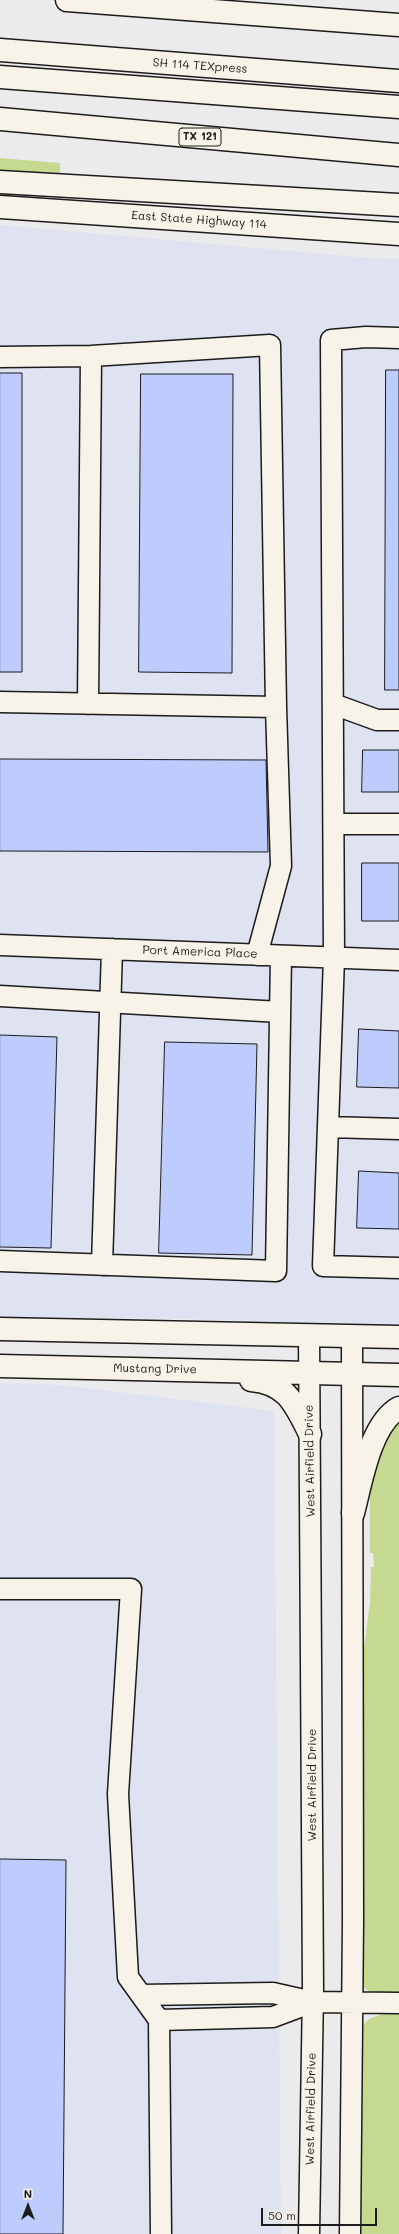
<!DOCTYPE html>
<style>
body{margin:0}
#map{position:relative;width:399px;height:2234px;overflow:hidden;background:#ecebec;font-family:Mali,sans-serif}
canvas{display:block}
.north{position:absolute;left:8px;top:2186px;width:40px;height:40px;-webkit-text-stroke:3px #f7f3e8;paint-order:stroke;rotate:0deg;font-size:11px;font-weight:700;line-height:16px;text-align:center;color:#1c1c1c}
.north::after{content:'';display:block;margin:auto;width:14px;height:18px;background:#1c1c1c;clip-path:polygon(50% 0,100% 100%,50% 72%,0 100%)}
.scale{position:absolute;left:261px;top:2208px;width:116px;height:18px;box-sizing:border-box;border:2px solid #1c1c1c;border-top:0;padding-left:5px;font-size:12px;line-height:14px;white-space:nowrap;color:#1c1c1c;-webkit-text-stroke:3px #f7f3e8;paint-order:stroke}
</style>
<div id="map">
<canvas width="399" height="2234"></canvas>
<div class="north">N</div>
<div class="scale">50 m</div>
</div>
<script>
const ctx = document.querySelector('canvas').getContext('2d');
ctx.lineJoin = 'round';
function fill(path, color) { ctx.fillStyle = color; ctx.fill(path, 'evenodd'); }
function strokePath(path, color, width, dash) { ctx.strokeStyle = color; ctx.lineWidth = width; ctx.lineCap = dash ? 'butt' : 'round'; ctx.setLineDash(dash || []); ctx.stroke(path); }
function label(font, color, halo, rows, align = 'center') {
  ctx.font = font + ' Mali,sans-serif'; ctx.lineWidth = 3; ctx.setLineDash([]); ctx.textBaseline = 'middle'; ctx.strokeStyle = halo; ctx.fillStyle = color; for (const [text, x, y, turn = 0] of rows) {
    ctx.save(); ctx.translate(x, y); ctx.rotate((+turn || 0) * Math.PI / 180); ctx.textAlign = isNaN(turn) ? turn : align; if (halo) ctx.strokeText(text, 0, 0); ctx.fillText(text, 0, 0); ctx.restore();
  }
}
fill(new Path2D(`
 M0 225 358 257 399 259V1325L188 1319 0 1317Z
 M0 1383 60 1385 274 1411 281 2234H0Z`), '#dee2f1');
fill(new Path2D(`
 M0 158 60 163V177L0 174Z
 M399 1423V2234H359L360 2035C363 2021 367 2019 380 2015V1993H371L363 1987 360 1974 363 1656 370 1602 371 1567H374L373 1553H370V1477L386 1436Z`), '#c5da90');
const building = new Path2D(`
 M386 370H399V690H385Z
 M0 373H22V672H0Z
 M141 374H233L232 673 139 672Z
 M363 750H399V792H362Z
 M0 759 266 760 268 852 0 851Z
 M362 863H399V921H362Z
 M359 1029 399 1031V1088L357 1087Z
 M0 1035 57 1037 51 1248 0 1247Z
 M165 1042 257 1044 252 1255 159 1253Z
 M359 1171 399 1173V1229L357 1228Z
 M0 1859 66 1860 63 2234H0Z`);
fill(building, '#beccfd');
strokePath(building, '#1c1c1c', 1);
const minor = new Path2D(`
 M399 338 366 337 331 340 334 958 323 1266 399 1268
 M0 357 91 356 270 345 276 707 0 702
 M88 704 91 356
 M333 704 377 720H399
 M334 824H399
 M0 945 399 960
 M257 955 281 866 276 707
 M0 996 280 1012
 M328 1127 399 1129
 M0 1261 276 1271 281 956
 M102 1265 112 949
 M309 1336 313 1990 309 2234
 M0 1589H131L118 1794 128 1977 159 2020 161 2234
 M141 1995 273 1993 313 2002 399 2003
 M159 2020 273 2017 313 2002
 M350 2234 353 1921 352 1337`);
const major = new Path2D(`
 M0 207 399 234
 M0 1329 399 1337
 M0 1366 399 1375
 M251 1380C287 1383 295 1404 310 1434
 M353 1513C361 1483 370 1424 399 1408`);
const highway = new Path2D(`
 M67 0 399 25
 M0 50 399 81
 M0 77 399 107
 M0 119 399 155
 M0 182 399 205`);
strokePath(minor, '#1c1c1c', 23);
strokePath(major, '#1c1c1c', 25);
strokePath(highway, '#1c1c1c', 25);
strokePath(minor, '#f7f3e8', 20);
strokePath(major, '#f7f3e8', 22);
strokePath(highway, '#f7f3e8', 22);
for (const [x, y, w] of [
 [200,137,42]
]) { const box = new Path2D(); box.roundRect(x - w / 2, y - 9, w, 18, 3); ctx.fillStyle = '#f7f3e8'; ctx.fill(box); strokePath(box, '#1c1c1c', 1); }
label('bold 11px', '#1c1c1c', null, [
 ["TX 121",200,137]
]);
label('12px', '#1c1c1c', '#f7f3e8', [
 ["SH 114 TEXpress",200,66,4],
 ["East State Highway 114",199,220,4],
 ["Port America Place",200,952,2],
 ["Mustang Drive",155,1369,1],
 ["West Airfield Drive",310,1461,-91],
 ["West Airfield Drive",312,1785,-90],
 ["West Airfield Drive",311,2109,-89]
]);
</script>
